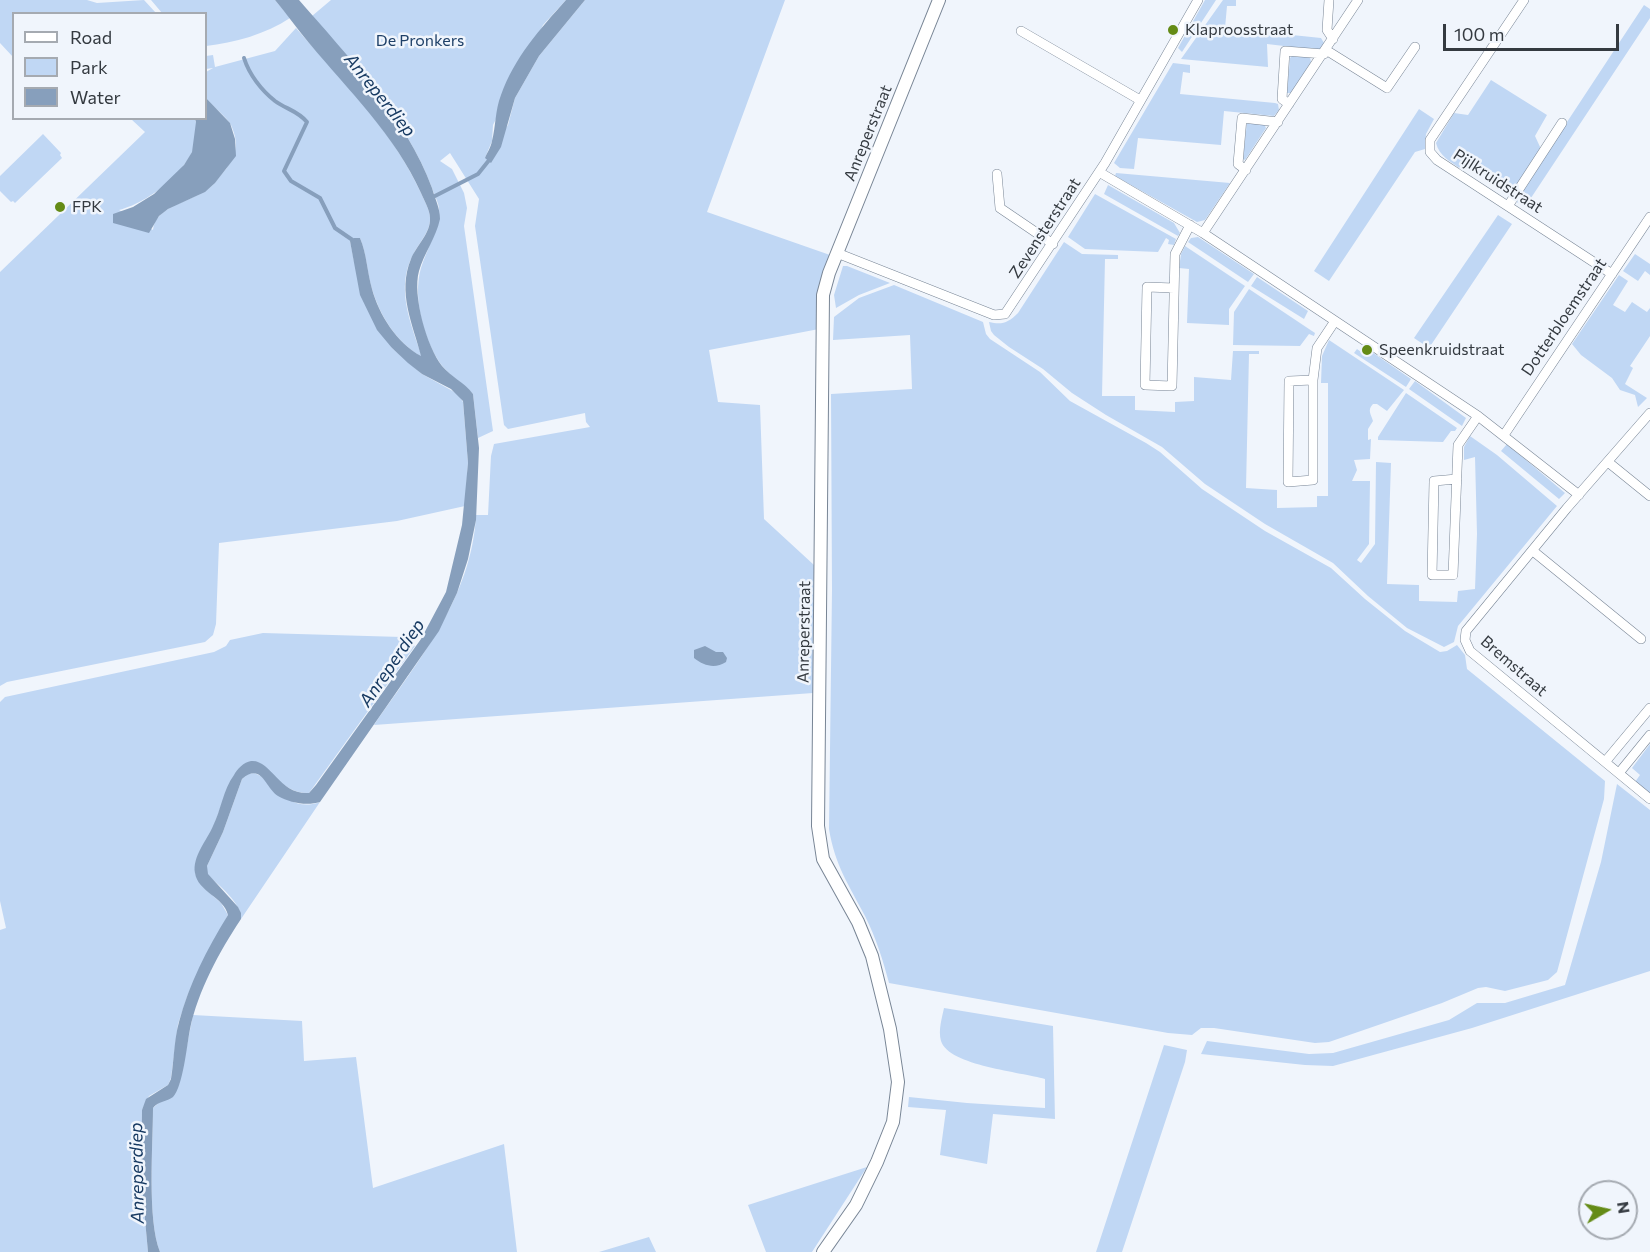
<!DOCTYPE html>
<style>
body{margin:0}
#map{position:relative;width:1650px;height:1252px;overflow:hidden;background:#f0f5fc;font-family:Commissioner,sans-serif}
canvas{display:block}
.legend{position:absolute;left:12px;top:12px;width:195px;height:108px;box-sizing:border-box;background:#f0f5fc;border:2px solid #a5aab1;margin:0;padding:8px 10px;list-style:none;font-size:18px;color:#343a40}
.legend li{display:flex;align-items:center;gap:12px;height:30px}
.legend b{width:30px;border:2px solid #a5aab1}
.north{position:absolute;left:1578px;top:1180px;width:60px;height:60px;box-sizing:border-box;background:#f0f5fc;border:2px solid #a5aab1;border-radius:50%;rotate:81deg;font-size:16px;font-weight:700;line-height:24px;text-align:center;color:#343a40}
.north::after{content:'';display:block;margin:auto;width:21px;height:27px;background:#648b16;clip-path:polygon(50% 0,100% 100%,50% 72%,0 100%)}
.scale{position:absolute;left:1443px;top:24px;width:176px;height:27px;box-sizing:border-box;border:3px solid #343a40;border-top:0;padding-left:8px;font-size:18px;line-height:21px;white-space:nowrap;color:#343a40;-webkit-text-stroke:4px #f0f5fc;paint-order:stroke}
</style>
<div id="map">
<canvas width="1650" height="1252"></canvas>
<ul class="legend">
<li><b style="height:8px;background:#fff"></b>Road</li>
<li><b style="height:16px;background:#c0d7f4"></b>Park</li>
<li><b style="height:16px;background:#879fbc"></b>Water</li>
</ul>
<div class="north">N</div>
<div class="scale">100 m</div>
</div>
<script>
const ctx = document.querySelector('canvas').getContext('2d');
ctx.lineJoin = 'round';
function fill(path, color) { ctx.fillStyle = color; ctx.fill(path, 'evenodd'); }
function strokePath(path, color, width, dash) { ctx.strokeStyle = color; ctx.lineWidth = width; ctx.lineCap = dash ? 'butt' : 'round'; ctx.setLineDash(dash || []); ctx.stroke(path); }
function label(font, color, halo, rows, align = 'center') {
  ctx.font = font + ' Commissioner,sans-serif'; ctx.lineWidth = 5; ctx.setLineDash([]); ctx.textBaseline = 'middle'; ctx.strokeStyle = halo; ctx.fillStyle = color; for (const [text, x, y, turn = 0] of rows) {
    ctx.save(); ctx.translate(x, y); ctx.rotate((+turn || 0) * Math.PI / 180); ctx.textAlign = isNaN(turn) ? turn : align; if (halo) ctx.strokeText(text, 0, 0); ctx.fillText(text, 0, 0); ctx.restore();
  }
}
fill(new Path2D(`
 M0 0H87L97 3 144 0 156 13 14 14 13 57 0 43Z
 M151 0H275L290 18C266 34 234 43 206 46V14L162 13Z
 M331 0H566L543 25 493 125 492 141 485 158 508 125 515 98 539 56 585 0H785L707 212 830 255 819 329 709 350 718 402 760 405 764 519 814 565 813 693 374 725C418 661 472 597 476 515H488L491 456 494 444 590 427 586 422 585 413 508 429 504 425 475 226 479 199 450 153 440 161 452 169 464 193 467 208 464 226 493 431 478 438 473 394C463 383 448 375 440 363 422 336 411 292 423 262 427 252 441 219 439 210 439 203 434 195 432 188 408 122 357 69 312 16Z
 M1205 0H1216L1182 52 1178 48Z
 M1223 0H1236V6H1227L1225 28 1321 38 1324 43 1323 47 1318 50 1267 44 1268 67 1181 59Z
 M1644 5 1650 9V18L1525 207 1515 201Z
 M296 28C341 80 392 129 421 193 424 200 430 210 430 218 431 231 418 244 413 255 395 288 411 324 422 357 397 343 380 316 372 289 367 272 367 255 360 238H354L350 241 354 261 392 348 422 374 458 394 463 402 468 463 465 506 397 521 219 543 216 624 213 635 205 642 7 682 0 686V272L145 132 131 119H195C209 158 152 202 119 210L153 230C155 207 187 203 203 192 213 187 219 177 226 169 237 154 239 143 231 125 226 116 213 107 206 98V72L213 68 206 69V56L213 55 215 67 275 51Z
 M1293 55 1310 57 1311 62 1291 93H1287L1290 58Z
 M1173 63 1190 65V73L1183 72 1180 94 1275 103 1278 104 1279 110 1274 116 1224 111 1221 145 1138 138 1134 169 1120 168 1114 163Z
 M1491 80 1547 115 1535 136 1541 149 1511 197 1496 188 1500 181 1467 160 1461 169C1451 162 1439 156 1436 143L1454 113 1468 115Z
 M1419 109 1434 119 1426 134 1425 149 1415 152 1329 281 1314 271Z
 M1247 122 1264 124 1266 128 1245 160 1243 159Z
 M43 134 61 153 60 155 62 158 15 203 13 201 11 202 0 191V176Z
 M1116 173 1230 183 1205 220 1197 222 1115 176Z
 M1108 185 1174 223 1180 233 1178 236 1104 194Z
 M1095 194 1176 239 1174 245 1168 244 1169 240 1166 238 1158 252 1085 249 1068 237Z
 M1498 215 1512 224 1429 348 1414 338Z
 M1198 237 1254 274 1248 282 1188 242 1191 238Z
 M1064 242 1082 254 1118 255V259H1105L1102 396H1135V410L1175 412V402L1194 401V377L1231 380 1233 351H1259V354H1249L1246 488 1277 490V508L1317 507V496H1328V383H1321L1322 356 1329 340 1404 390 1387 411 1377 404H1373C1367 410 1371 414 1373 421L1368 429V440L1371 439 1370 459 1354 460 1357 470 1352 481H1370L1369 544 1357 560 1361 563 1375 544 1376 462 1391 463 1387 584 1419 585V601L1457 602 1458 591 1475 589 1477 534 1475 457 1464 460V447L1470 436 1497 455 1557 506 1458 626 1454 642 1444 647 1407 628 1368 596 1333 563 1265 524 1205 484 1162 447 1106 415 1072 393 1043 369 1009 347 994 335 991 331 989 322C1002 325 1008 323 1018 313Z
 M1185 246 1245 286 1229 309V325L1187 323 1189 269 1179 268 1181 254Z
 M1635 254 1650 264V275L1645 271 1638 281 1623 271Z
 M843 266H847L890 283 859 295 836 308 834 295Z
 M1619 275 1628 281 1613 305 1625 312 1632 302 1647 312 1650 308V336L1630 366 1633 368 1625 384 1647 398 1638 407 1635 395 1620 390 1612 378 1581 355 1572 344Z
 M1257 277 1308 311 1304 319 1251 286Z
 M894 285 983 322 986 334 990 339 1040 372 1070 401 1146 443 1160 452 1202 489 1265 531 1331 568 1365 599 1405 631 1440 652 1447 651 1457 645 1465 655 1467 669 1605 781 1604 799 1557 972 1548 980 1505 991 1486 987 1478 988 1442 1003 1329 1042 1315 1043 1214 1028H1201L1192 1035 1168 1033 889 983C883 960 876 938 865 916 849 885 835 866 829 829L832 590 831 394 912 389 910 335 833 340 834 317 859 298Z
 M1249 289 1315 333 1314 336 1309 334 1300 346 1233 345 1234 312Z
 M1357 349 1364 354 1369 350 1411 379 1406 387 1354 353Z
 M1415 381 1466 418 1462 426 1409 389Z
 M1406 393 1457 428 1455 431H1451L1443 442 1378 440V437Z
 M1507 444 1565 493 1559 499 1501 451Z
 M263 633 402 637 415 646 309 793C286 794 274 774 257 762L228 787 213 828 195 866V873L203 887 221 903 228 915 188 994 178 1024 171 1078 168 1085 149 1096 142 1110 141 1176 148 1252H0V930L6 928 0 901V702L5 697 214 652 226 646 230 640Z
 M1650 744V794L1635 782 1640 775 1632 768Z
 M254 773C277 781 286 814 320 802L241 919C241 902 219 886 207 874V866L223 832 242 779 248 774Z
 M1617 784 1650 810V971L1472 1028 1333 1066 1305 1065 1201 1054 1207 1041 1309 1054 1333 1053 1449 1020 1477 1003H1505L1565 985 1601 862Z
 M944 1008 1053 1026 1055 1119 993 1114 987 1164 940 1155 946 1110 908 1107 909 1097 967 1103 1045 1108V1079C1022 1072 949 1066 941 1041 938 1030 942 1018 944 1008Z
 M193 1015 302 1021 304 1061 356 1057 373 1188 504 1144 517 1252H160C147 1219 153 1146 153 1108L179 1085Z
 M1164 1045 1187 1050 1185 1062 1122 1252H1096Z
 M867 1167 812 1252H766L748 1205Z
 M649 1237 656 1252H599Z`), '#c0d7f4');
fill(new Path2D(`
 M275 0H299C347 55 407 119 432 188 435 199 440 208 440 219 436 238 424 253 419 271 412 295 427 347 442 366 451 377 464 382 473 394L479 448 476 520 468 559 457 593 439 631 320 802C307 806 290 803 278 796 265 788 262 762 242 779L223 832 207 866 208 874 238 907 241 913V919C219 952 198 991 190 1029 187 1044 183 1087 173 1097 167 1102 158 1101 153 1108 153 1146 147 1219 160 1252H148L141 1176 142 1110 146 1099 168 1085 171 1079C174 1060 174 1040 179 1022 189 984 207 949 228 915 224 897 198 892 195 873 192 857 207 840 213 826 221 810 223 790 234 775 237 769 244 762 251 761 271 759 279 795 309 793L316 785 421 639 446 592 462 525 468 463 463 401 451 389 422 374 408 363 392 348 377 330 360 295 350 241 354 238H360C367 255 367 271 372 289 379 315 397 343 421 356 413 324 397 293 411 259 416 246 431 233 430 218 430 210 424 200 421 193 395 135 349 91 309 43 297 29 287 14 275 0Z
 M566 0H585L539 56 515 98 501 147 491 163 485 158C487 153 491 147 492 141 496 126 495 110 501 95 514 58 540 29 566 0Z
 M206 98 230 123 235 139 236 156 215 183 205 192 168 209 159 216 149 233 113 223V214L133 207 154 194 184 165 192 152 196 122 195 119 206 118Z
 M705 646 716 652H723L727 658 726 662C715 669 704 666 694 658V650Z`), '#879fbc');
strokePath(new Path2D(`
 M244 58C249 74 261 90 275 101 286 109 298 111 307 122L284 171 291 181 320 198 335 228 354 241 355 243
 M433 197 478 174 490 159`), '#879fbc', 4);
const minor = new Path2D(`
 M1329 0 1327 30 1333 39
 M1524 0 1430 140V152L1437 160 1612 274
 M1021 31 1140 100
 M1326 50 1387 88 1415 47
 M1289 104 1282 99 1285 51 1324 54
 M1246 170 1238 164 1242 118 1278 122
 M1099 172 1203 233 1478 416 1579 495
 M997 174 1000 208 1053 244
 M1508 206 1562 123
 M1203 233 1358 0
 M837 253 994 315 1005 314 1105 163 1198 0
 M1174 288 1147 287 1145 385 1172 386 1175 254 1190 225
 M1313 380V480L1288 482 1289 381 1313 380 1317 348 1335 321
 M1650 413 1567 508 1466 631 1465 640 1470 651 1650 799
 M1504 435 1650 217
 M1608 462 1650 496
 M1457 479 1434 481 1432 575H1453L1458 445 1478 416
 M1533 551 1641 639
 M1605 762 1650 708
 M1619 773 1650 735`);
const tertiary = new Path2D(`
 M823 1252 856 1205 877 1162 893 1122 898 1082 890 1029 872 956 858 922 823 859 818 826 823 295 829 273 939 0`);
strokePath(minor, '#788595', 10);
strokePath(tertiary, '#788595', 14);
strokePath(minor, '#fff', 9);
strokePath(tertiary, '#fff', 12);
for (const [x, y, r, color] of [
 [1173,30,6,"#648b16"],
 [60,207,6,"#648b16"],
 [1367,350,6,"#648b16"]
]) { const dot = new Path2D(); dot.arc(x, y, r, 0, 2 * Math.PI); ctx.fillStyle = color; ctx.fill(dot); strokePath(dot, '#f0f5fc', 2); }
label('16px', '#343a40', '#f0f5fc', [
 ["Klaproosstraat",1185,30],
 ["FPK",72,207],
 ["Speenkruidstraat",1379,350]
], 'left');
label('16px', '#1e4068', '#f0f5fc', [
 ["De Pronkers",420,41]
]);
label('16px', '#343a40', '#f0f5fc', [
 ["Anreperstraat",868,133,-68],
 ["Pijlkruidstraat",1498,181,33],
 ["Zevensterstraat",1045,228,-57],
 ["Dotterbloemstraat",1564,317,-56],
 ["Anreperstraat",804,632,-89],
 ["Bremstraat",1514,666,41]
]);
label('italic 18px', '#173a62', '#f0f5fc', [
 ["Anreperdiep",380,95,51],
 ["Anreperdiep",392,663,-56],
 ["Anreperdiep",137,1173,-91]
]);
</script>
